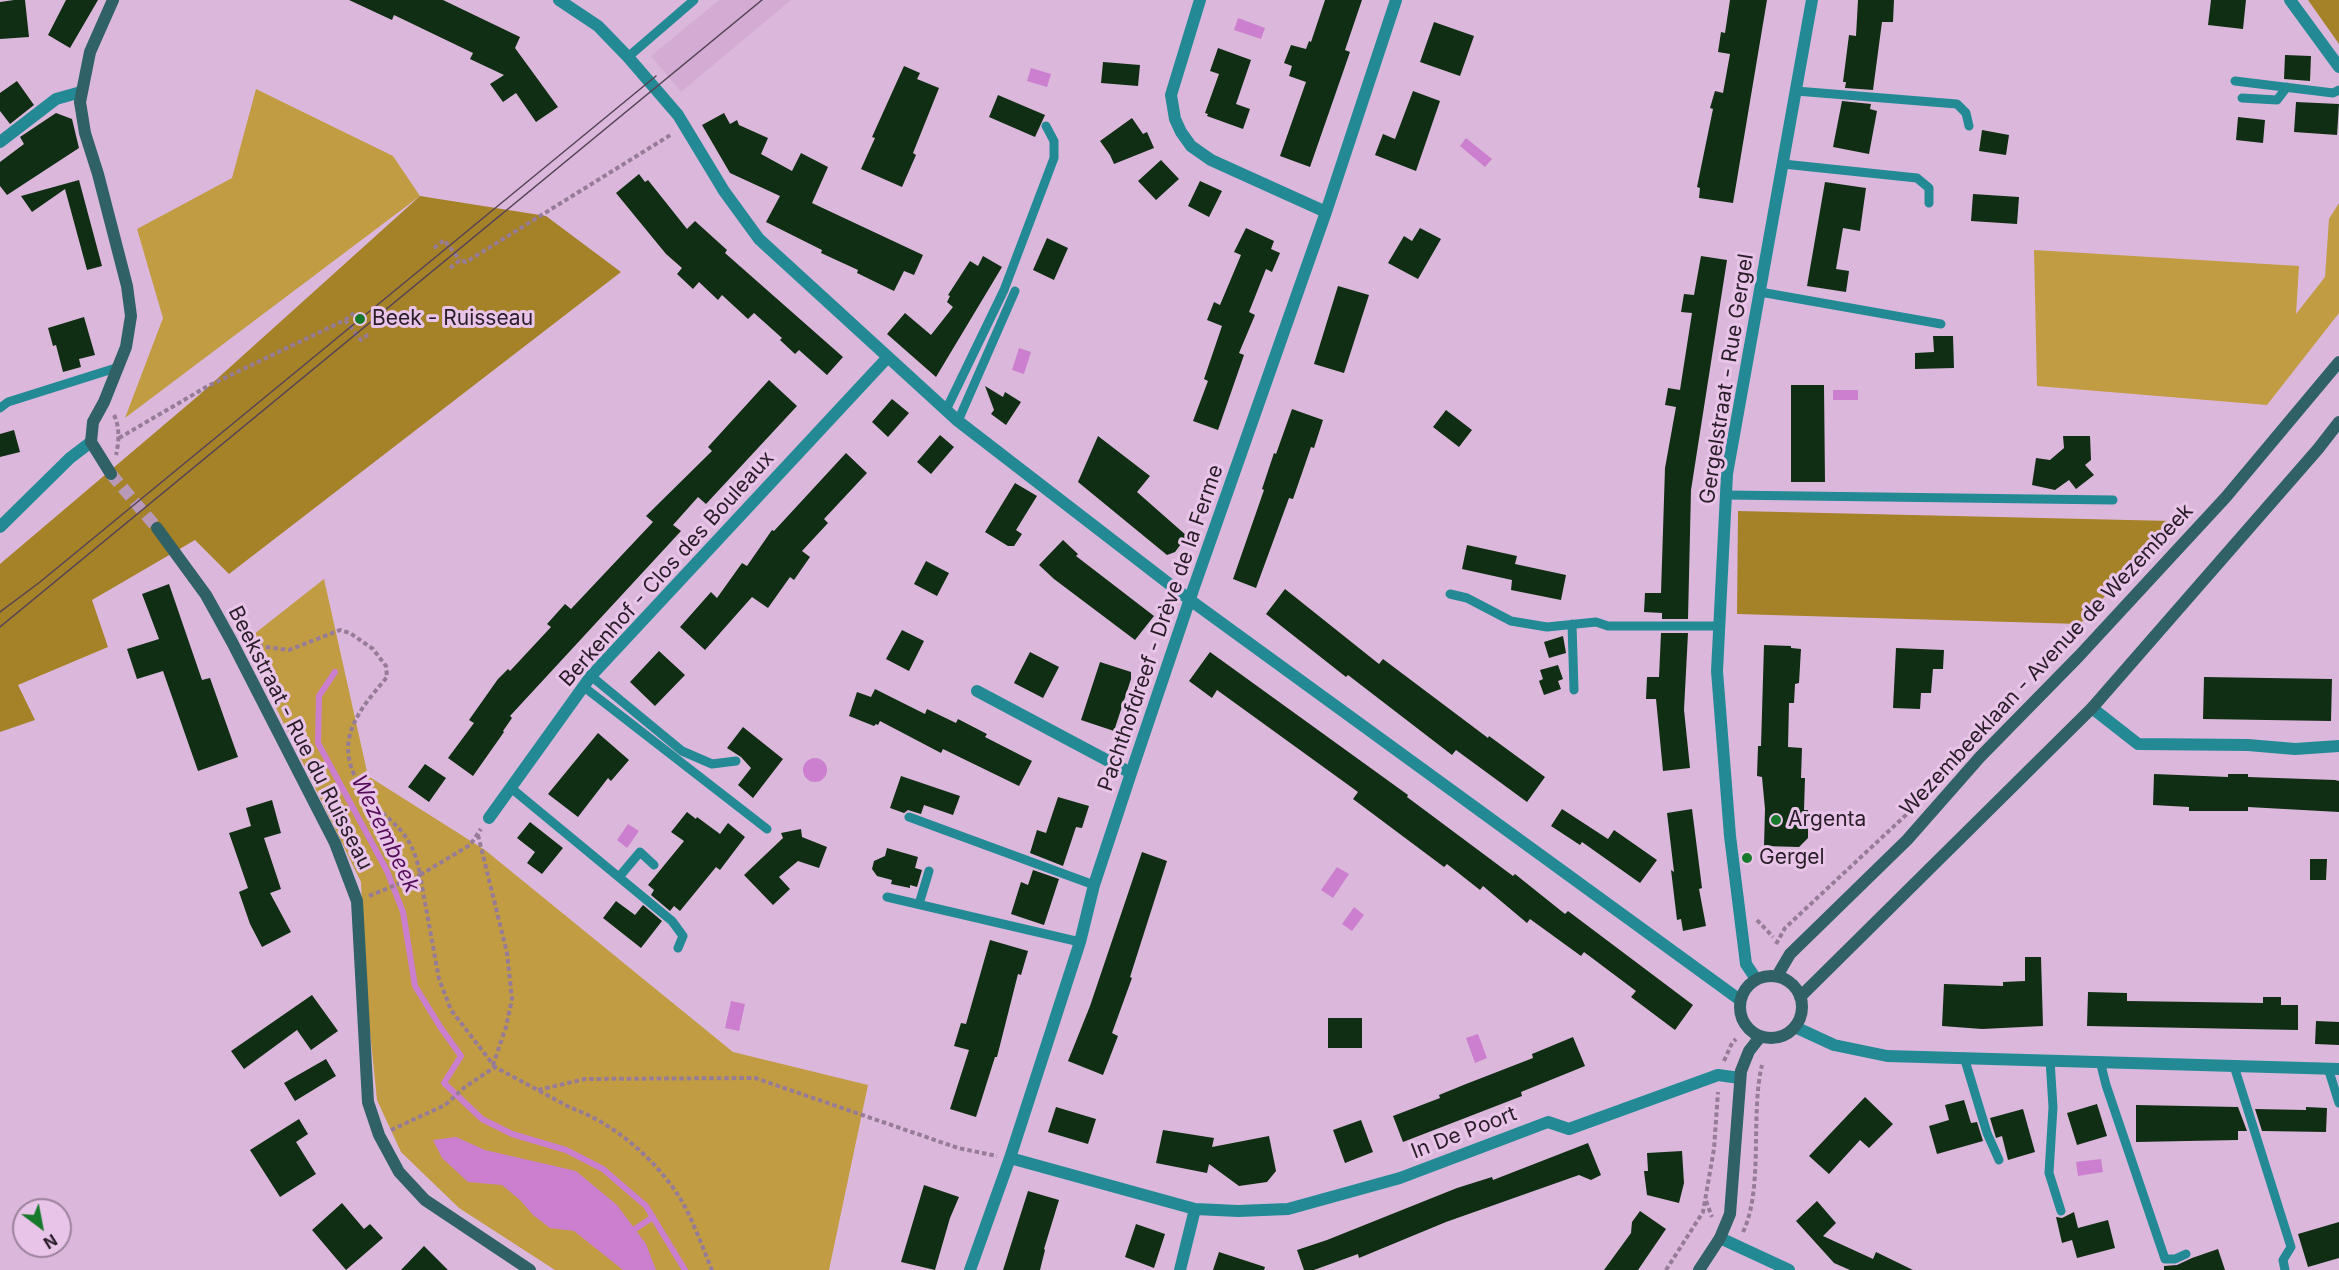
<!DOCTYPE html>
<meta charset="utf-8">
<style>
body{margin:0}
#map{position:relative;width:2339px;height:1270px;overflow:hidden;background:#dbb8db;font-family:Inter,sans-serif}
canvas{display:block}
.north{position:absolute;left:12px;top:1198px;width:60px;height:60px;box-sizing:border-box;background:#e8c5e8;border:2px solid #9c829c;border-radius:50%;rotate:148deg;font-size:16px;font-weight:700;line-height:24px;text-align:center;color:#2a1d2a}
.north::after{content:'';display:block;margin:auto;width:21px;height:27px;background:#17792b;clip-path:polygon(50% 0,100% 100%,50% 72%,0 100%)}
</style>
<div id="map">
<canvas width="2339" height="1270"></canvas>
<div class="north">N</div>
</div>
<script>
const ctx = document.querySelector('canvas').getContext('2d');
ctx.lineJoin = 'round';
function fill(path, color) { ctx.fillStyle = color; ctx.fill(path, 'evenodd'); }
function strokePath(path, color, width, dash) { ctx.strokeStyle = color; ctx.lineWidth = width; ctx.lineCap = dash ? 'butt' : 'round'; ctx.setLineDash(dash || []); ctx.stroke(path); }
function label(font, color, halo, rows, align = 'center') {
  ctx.font = font + ' Inter,sans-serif'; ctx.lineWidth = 6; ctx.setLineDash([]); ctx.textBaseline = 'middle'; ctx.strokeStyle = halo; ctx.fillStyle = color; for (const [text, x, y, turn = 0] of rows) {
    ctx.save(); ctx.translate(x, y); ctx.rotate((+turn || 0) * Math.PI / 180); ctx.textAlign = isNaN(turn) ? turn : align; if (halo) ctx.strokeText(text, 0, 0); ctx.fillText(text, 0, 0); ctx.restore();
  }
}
fill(new Path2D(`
 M719 0H791L681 92 651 56Z`), '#d3abd3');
fill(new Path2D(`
 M256 89 393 156 420 196 125 418 163 318 137 229 232 178Z
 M2339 203V313L2267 405 2037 386 2034 250 2299 266 2296 314 2325 277 2329 219Z
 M324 579 368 776 485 850 733 1052 868 1085 829 1270H555L459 1208 401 1152 377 1100 366 993 361 882 244 642Z`), '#c19c43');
fill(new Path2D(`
 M2308 0H2339V44Z
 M420 196 546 216 621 272 229 574 195 540 92 600 108 647 18 685 35 720 0 732V564L198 396Z
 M1738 511 2172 521 2080 624 1737 614Z`), '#a58128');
fill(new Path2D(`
 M1238 18 1265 28 1261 39 1234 30Z
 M1031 68 1051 74 1047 87 1027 81Z
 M1466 138 1492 159 1485 167 1460 146Z
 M1019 348 1031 352 1024 374 1012 370Z
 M1833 390H1858V400H1833Z
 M803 770a12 12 0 1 1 24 0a12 12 0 1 1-24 0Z
 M628 824 639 831 627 848 617 840Z
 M1337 867 1349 874 1333 898 1321 890Z
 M1354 907 1364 915 1352 931 1342 924Z
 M731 1001 745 1004 739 1031 725 1028Z
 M1478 1034 1487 1058 1475 1063 1466 1038Z
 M456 1137 485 1150 576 1171 617 1205 646 1244 656 1270H623L574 1231 550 1228 533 1215 520 1200 502 1185 468 1182 442 1158 433 1140Z
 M2101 1159 2103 1172 2078 1176 2076 1162Z`), '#cc7fce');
strokePath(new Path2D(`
 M335 672 319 696 318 743 387 871 403 912 415 986 441 1028 461 1056 444 1083 482 1119 512 1134 566 1150 603 1169 646 1206 685 1270
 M635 1229 653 1217`), '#cc7fce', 6);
fill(new Path2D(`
 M14 0H25L29 37 0 39V2Z
 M66 0H98L70 48 48 35Z
 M349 0H443L520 37 515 48 558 107 536 122 516 93 503 102 490 84 504 75 470 59 473 53 394 15 392 20Z
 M1325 0H1362L1345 50 1350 52 1310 167 1280 156 1306 82 1289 76 1292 66 1284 63 1291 45 1306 49 1309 41 1311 42Z
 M1730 0H1767L1733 203 1699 198 1700 188 1697 187 1713 109 1710 108 1715 91 1723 93 1730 54 1718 52 1721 32 1725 33Z
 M1858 0H1894L1893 22H1882L1873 90 1845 88 1846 82H1843L1849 35 1856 36Z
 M2211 0H2246L2243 29 2208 25Z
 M1434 22 1474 36 1460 76 1420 62Z
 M1218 48 1251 60 1236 104 1250 109 1243 129 1207 116 1208 114 1205 113 1219 74 1210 71Z
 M2285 55 2311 56 2310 81 2284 79Z
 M1103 62 1140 65 1138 86 1101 83Z
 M904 66 920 73 917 79 939 88 913 153 916 155 902 187 861 169 875 138 872 137Z
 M17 81 34 105 10 124 0 111V93Z
 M1413 91 1440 101 1416 171 1375 155 1383 134 1395 139Z
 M998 95 1045 115 1035 137 989 117Z
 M1842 101 1871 104 1870 109 1877 111 1869 154 1833 147Z
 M2296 102 2339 104 2337 135 2294 132Z
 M56 113 72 119 79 148 7 195 0 186V162L24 144 20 137Z
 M724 113 730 124 737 120 739 125 768 138 761 154 792 171 801 153 828 167 812 203 923 255 914 275 904 271 894 291 857 273 858 270 821 253 822 250 766 222 780 196 730 173 702 125Z
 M2238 117 2265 120 2263 143 2236 140Z
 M1132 118 1143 134 1147 132 1154 148 1114 164 1110 155 1100 141Z
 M1982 130 2009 135 2006 155 1979 151Z
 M1161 160 1179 179 1156 200 1138 181Z
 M639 174 645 182 648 180 687 229 695 221 727 250 725 253 843 357 827 375 799 350 795 354 780 340 782 338 754 313 748 319 722 295 718 300 699 282 693 289 677 274 682 268 666 254 616 193Z
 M79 180 102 266 87 270 65 189 32 212 21 196Z
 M1200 181 1222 191 1209 217 1188 206Z
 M1825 182 1866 188 1860 231 1843 228 1836 269 1849 271 1846 292 1807 286Z
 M1973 194 2019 197 2017 224 1971 221Z
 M1246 228 1274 241 1271 249 1280 253 1272 272 1266 269 1249 312 1255 315 1239 353 1244 355 1218 430 1193 421 1208 381 1204 379 1222 326 1207 320 1214 302 1220 305 1241 255 1234 252Z
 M1420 228 1441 239 1418 279 1388 263 1404 236 1412 241Z
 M1047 238 1068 248 1054 280 1033 270Z
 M983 256 1002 267 936 377 887 334 905 313 931 335 953 307 947 302 950 296 948 295 970 261 978 266Z
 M1701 256 1727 260 1691 490 1688 619H1662V613L1644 612 1645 593H1661L1665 468 1676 407 1665 405 1668 388 1680 390 1692 313 1681 312 1684 294 1694 295Z
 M1338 286 1369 295 1344 373 1314 364Z
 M84 317 95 355 79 359 81 367 63 372 56 345 53 346 48 328Z
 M1933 336H1953L1954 368 1915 369V353L1934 352Z
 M769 380 797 406 706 504 698 497 673 525 681 531 510 716 512 718 503 731 504 732 473 776 448 758 474 723 469 720 498 679 508 669 510 671 551 627 547 624 565 604 571 609 653 522 646 516 712 451 708 447Z
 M1791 385H1824L1825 482H1791Z
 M985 386 1003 397 1005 392 1021 402 1006 425 991 414 994 410Z
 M892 399 909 413 888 437 872 422Z
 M1292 409 1323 420 1314 448 1311 447 1293 499 1289 498 1256 588 1233 579 1264 490 1262 489 1274 453 1276 454Z
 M1446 410 1472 430 1459 447 1433 427Z
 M14 430 20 452 0 457V434Z
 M940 435 954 447 931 474 917 462Z
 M1098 436 1150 476 1137 492 1187 536 1175 552 1167 555 1078 482Z
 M2063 436H2090L2091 460 2085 465 2094 475 2076 489 2069 480 2055 490 2032 485 2036 458 2050 460 2064 448Z
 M846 453 867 473 824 519 828 523 802 551 810 557 794 580 790 577 768 608 752 597 705 650 680 627 711 592 717 598 742 563 747 566 772 530 774 531Z
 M1015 483 1037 496 1016 530 1022 534 1014 546H1008L985 532Z
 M1063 540 1078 554 1076 556 1154 616 1135 640 1054 579 1039 565Z
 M1467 545 1517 556 1515 564 1566 575 1561 600 1511 590 1512 580 1462 569Z
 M926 561 949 573 937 596 914 584Z
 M169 584 202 680 210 678 238 757 198 771 163 671 137 679 127 649 159 639 142 594Z
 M1285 589 1379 664 1383 659 1488 738 1489 736 1545 777 1527 802 1456 750 1452 755 1348 675 1346 677 1266 614Z
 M902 630 924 641 909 671 886 659Z
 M1661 633H1688L1684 710 1690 768 1663 771 1656 699H1646L1647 677H1659Z
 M1563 636 1566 653 1549 658 1544 642Z
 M1764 645 1791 646V648L1801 649 1799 683 1795 684 1794 703H1789L1788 747 1802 748 1801 778H1805L1804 810H1808V838L1799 847 1764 846 1765 809 1762 777 1757 776 1758 746H1761Z
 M1896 648 1944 650 1943 669H1933L1931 693H1921L1920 709 1893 708Z
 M659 651 685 675 655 706 630 682Z
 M1030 652 1059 667 1043 698 1014 683Z
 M1210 652 1408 795 1407 797 1513 876 1515 874 1565 914 1568 911 1693 1005 1675 1030 1631 997 1636 991 1584 952 1581 956 1530 919 1527 923 1483 886 1480 890 1447 864 1444 867 1353 799 1358 792 1217 690 1212 698 1189 681Z
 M1100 662 1131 672V679L1114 731 1081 720Z
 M1558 665 1563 679 1558 681 1561 689 1544 695 1539 681 1543 679 1540 670Z
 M2204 677 2332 679 2331 721 2203 719Z
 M875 689 925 714 927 709 956 723 958 719 987 734 985 737 1032 761 1019 786 943 749 941 753 880 721 878 725 876 724 874 726 849 716 857 692 871 697Z
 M743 727 783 759 753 798 738 785 751 768 741 757 727 748Z
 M598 733 629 760 611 781 608 778 578 817 548 794Z
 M425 764 446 778 429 802 408 787Z
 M2154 774 2228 777V774H2248V777L2335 780 2339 781V812L2248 807V811H2189V807L2153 805Z
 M901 776 960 796 953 815 924 805 921 814 908 810 904 813 890 808Z
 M1058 797 1089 806 1082 828 1076 827 1063 866 1030 853 1037 830 1046 833Z
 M272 800 281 833 264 838 281 889 270 893 291 932 262 947 250 924 239 892 248 888 229 833 251 826 246 808Z
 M1562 809 1608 839 1614 830 1657 860 1640 883 1582 842 1580 845 1551 826Z
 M1692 809 1702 888 1699 889 1706 926 1683 931 1681 919 1677 920 1671 870 1674 872 1667 813Z
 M687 812 696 819 697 817 720 834 728 823 745 837 720 870 716 867 680 911 674 906 670 911 651 895 654 890 648 885 684 841 671 832Z
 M530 822 563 848 542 874 527 863 535 852 517 838Z
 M801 829 802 837 827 847 819 868 798 861 779 877 790 889 773 905 744 875 783 838 781 833Z
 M887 848 918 857 915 868 922 870 917 887 910 885V888L891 884 892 880 877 876 872 869 874 861 885 856Z
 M1142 852 1167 861 1130 977 1132 978 1112 1033 1118 1036 1103 1075 1068 1061 1090 1006Z
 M2310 859H2327L2326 880H2310Z
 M1033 870 1059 879 1044 925 1011 914 1021 882 1028 885Z
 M616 901 635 915 643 905 662 921 641 948 603 918Z
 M990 940 1028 951 1021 975 1018 974 997 1057H995L976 1117 950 1109 969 1050 954 1046 961 1023 966 1024Z
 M2025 957H2041L2043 1026 1982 1029 1942 1026 1944 984 2003 986V982L2025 981Z
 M2088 992 2127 993V1001L2263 1003V997H2281V1005H2298V1030L2087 1026Z
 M312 995 338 1031 311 1050 297 1030 244 1069 231 1051Z
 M1328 1018H1362V1048H1328Z
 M2316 1021 2339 1022V1045L2315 1044Z
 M1573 1037 1585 1066 1521 1092 1522 1096 1403 1142 1393 1116 1440 1098 1439 1095 1466 1084 1533 1058 1532 1054Z
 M326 1059 336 1076 295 1101 284 1083Z
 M1865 1097 1893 1124 1869 1148 1860 1140 1829 1174 1809 1156Z
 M1964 1100 1971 1123 1977 1122 1983 1141 1937 1154 1929 1126 1949 1120 1945 1105Z
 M2097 1104 2107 1136 2077 1145 2067 1113Z
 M2136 1105 2238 1107 2247 1131H2238V1140L2136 1142Z
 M1056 1107 1096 1119 1088 1144 1048 1132Z
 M2306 1107 2327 1108 2326 1132 2262 1131 2255 1109 2306 1110Z
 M2023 1109 2035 1152 2008 1160 2002 1136 1996 1138 1990 1118Z
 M299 1119 308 1134 296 1142 316 1174 280 1197 250 1150Z
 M1361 1120 1373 1152 1345 1163 1333 1130Z
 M1163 1130 1214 1138 1212 1147 1269 1136 1276 1171 1267 1182 1239 1186 1209 1164 1207 1173 1156 1163Z
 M1588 1143 1601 1175 1591 1180 1579 1175 1446 1222 1359 1258 1358 1254 1314 1270H1304L1297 1250 1327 1240 1457 1188 1492 1177 1493 1180Z
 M1682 1151 1684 1183 1679 1203 1647 1195 1644 1171H1648L1647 1153Z
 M924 1185 959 1197 950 1218 935 1270 901 1262Z
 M1028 1191 1059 1200 1044 1249 1045 1250 1040 1270H1003Z
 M1817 1201 1836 1223 1823 1236 1873 1259 1876 1252 1913 1270H1850L1834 1263 1796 1221Z
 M342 1203 364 1229 370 1224 383 1238 346 1270 312 1230Z
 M1640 1211 1666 1229 1638 1270H1604L1631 1233 1632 1222Z
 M2074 1212 2078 1228 2108 1220 2115 1248 2077 1258 2072 1240 2062 1243 2056 1217 2062 1218Z
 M2339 1222V1258L2308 1267 2298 1234Z
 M1136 1224 1165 1234 1154 1268 1125 1257Z
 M424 1246 448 1270H401Z
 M2218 1249 2225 1270H2164V1266L2177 1265 2192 1258Z
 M1219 1252 1265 1267 1264 1270H1213Z`), '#102e13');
strokePath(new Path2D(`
 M111 474 157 528`), '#b899b8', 12, [12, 6]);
strokePath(new Path2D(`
 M434 248 444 240 460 260
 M450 268 460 260 466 262 672 134
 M345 320 361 340 370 333
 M114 415C120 427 119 442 116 455
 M119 438 208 386 345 320 354 313
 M251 645 289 650 340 630 350 633 373 649 386 666 387 677C364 705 337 733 353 772 356 779 358 788 362 793 390 824 412 828 420 875L470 845 481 829
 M478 835 507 953 512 999 506 1027 493 1065
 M369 896 420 875 439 979 451 1010 495 1067
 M1757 920 1773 937
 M1776 944 1785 928 1907 814
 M1724 1061 1732 1043 1736 1039
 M538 1090 585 1079 755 1078 958 1148 997 1156
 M391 1130 445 1105 465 1087 495 1067 571 1108C614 1123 656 1160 680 1198 693 1220 702 1246 712 1270
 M1706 1201 1712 1217
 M1743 1232C1764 1188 1750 1114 1762 1065
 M1666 1270 1703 1212 1714 1149 1718 1092`), '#967c96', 4, [4.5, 3]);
strokePath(new Path2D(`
 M628 57 694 0
 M2235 81 2333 93 2339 90
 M1796 91 1957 104 1966 113 1969 126
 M2242 98 2277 100 2287 87
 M1783 164 1917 178 1929 188V203
 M1760 292 1941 324
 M0 408 8 402 119 367
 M946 410 1004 290 1054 158V141L1046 126
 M958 421 1015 291
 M1726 495 2113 500
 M1450 594 1467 598 1511 621 1547 627 1596 622 1608 626H1719
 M1572 624 1574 690
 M591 676 682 751 712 764 736 761
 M584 687 767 829
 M511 788 672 921 683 936 678 948
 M909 817 1094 885
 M619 877 640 852 654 865
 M887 897 1080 942
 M919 904 929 871
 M1964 1057 1987 1133 1999 1160
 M2050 1060 2053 1107 2049 1173 2061 1211
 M2100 1061 2106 1085 2165 1259H2175L2186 1254
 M2234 1066 2291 1247 2283 1260 2285 1270
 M2328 1068 2339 1103`), '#238a95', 9);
strokePath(new Path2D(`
 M559 0 598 26 628 57 678 115 724 191 759 239 958 421 1190 600 1740 1000
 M1200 0 1171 95 1175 119 1181 132 1191 146 1211 160 1326 212
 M2290 0 2339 67
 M0 142 56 99 81 92
 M0 527 70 458 91 442
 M977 691 1131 773
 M2092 708 2138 744 2248 745 2295 749 2339 746
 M489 818 591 676 888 357
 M1756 979 1746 964 1730 836 1717 671 1727 474 1812 0
 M1795 1027 1834 1045 1887 1056 2339 1069
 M1010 1158 1195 1209 1238 1211 1288 1209 1400 1178 1548 1122 1569 1129 1718 1075 1740 1078
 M1720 1238 1789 1270
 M970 1270 1010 1158 1080 942 1094 885 1131 773 1194 587 1326 212 1396 0
 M1180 1270 1195 1209`), '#238a95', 12);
strokePath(new Path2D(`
 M111 474 91 442 93 422 104 402 126 347 131 316 127 286 98 174 85 133 80 102 90 52 113 0
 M157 528 206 595 232 642 335 843 357 901 368 1102 379 1135 399 1172 425 1200 530 1270
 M1740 1007a31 31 0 1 1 62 0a31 31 0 1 1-62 0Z
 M1777 976 1790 954 1907 840 1980 757 2079 656 2226 497 2339 362
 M1800 997 2092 708 2318 449 2339 422
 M1699 1270 1720 1238 1730 1214 1741 1071 1749 1051 1760 1037`), '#2f6167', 12);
strokePath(new Path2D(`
 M0 612 40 582 656 76
 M0 627 762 0`), '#554355', 1.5);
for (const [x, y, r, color] of [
 [360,319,6,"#17792b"],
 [1776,820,6,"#17792b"],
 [1747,858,6,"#17792b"]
]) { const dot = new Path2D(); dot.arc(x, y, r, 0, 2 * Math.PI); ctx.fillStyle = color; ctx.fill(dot); strokePath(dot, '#e8c5e8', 2); }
label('21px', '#2a1d2a', '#e8c5e8', [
 ["Beek - Ruisseau",372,319],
 ["Argenta",1788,820],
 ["Gergel",1759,858]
], 'left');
label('21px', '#2a1d2a', '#e8c5e8', [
 ["Gergelstraat - Rue Gergel",1727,379,-81],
 ["Berkenhof - Clos des Bouleaux",667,569,-48],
 ["Pachthofdreef - Drève de la Ferme",1161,628,-71],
 ["Wezembeeklaan - Avenue de Wezembeek",2047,660,-47],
 ["Beekstraat - Rue du Ruisseau",300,738,63],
 ["In De Poort",1464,1133,-21]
]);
label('italic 22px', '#550d59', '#e8c5e8', [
 ["Wezembeek",385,834,64]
]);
</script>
